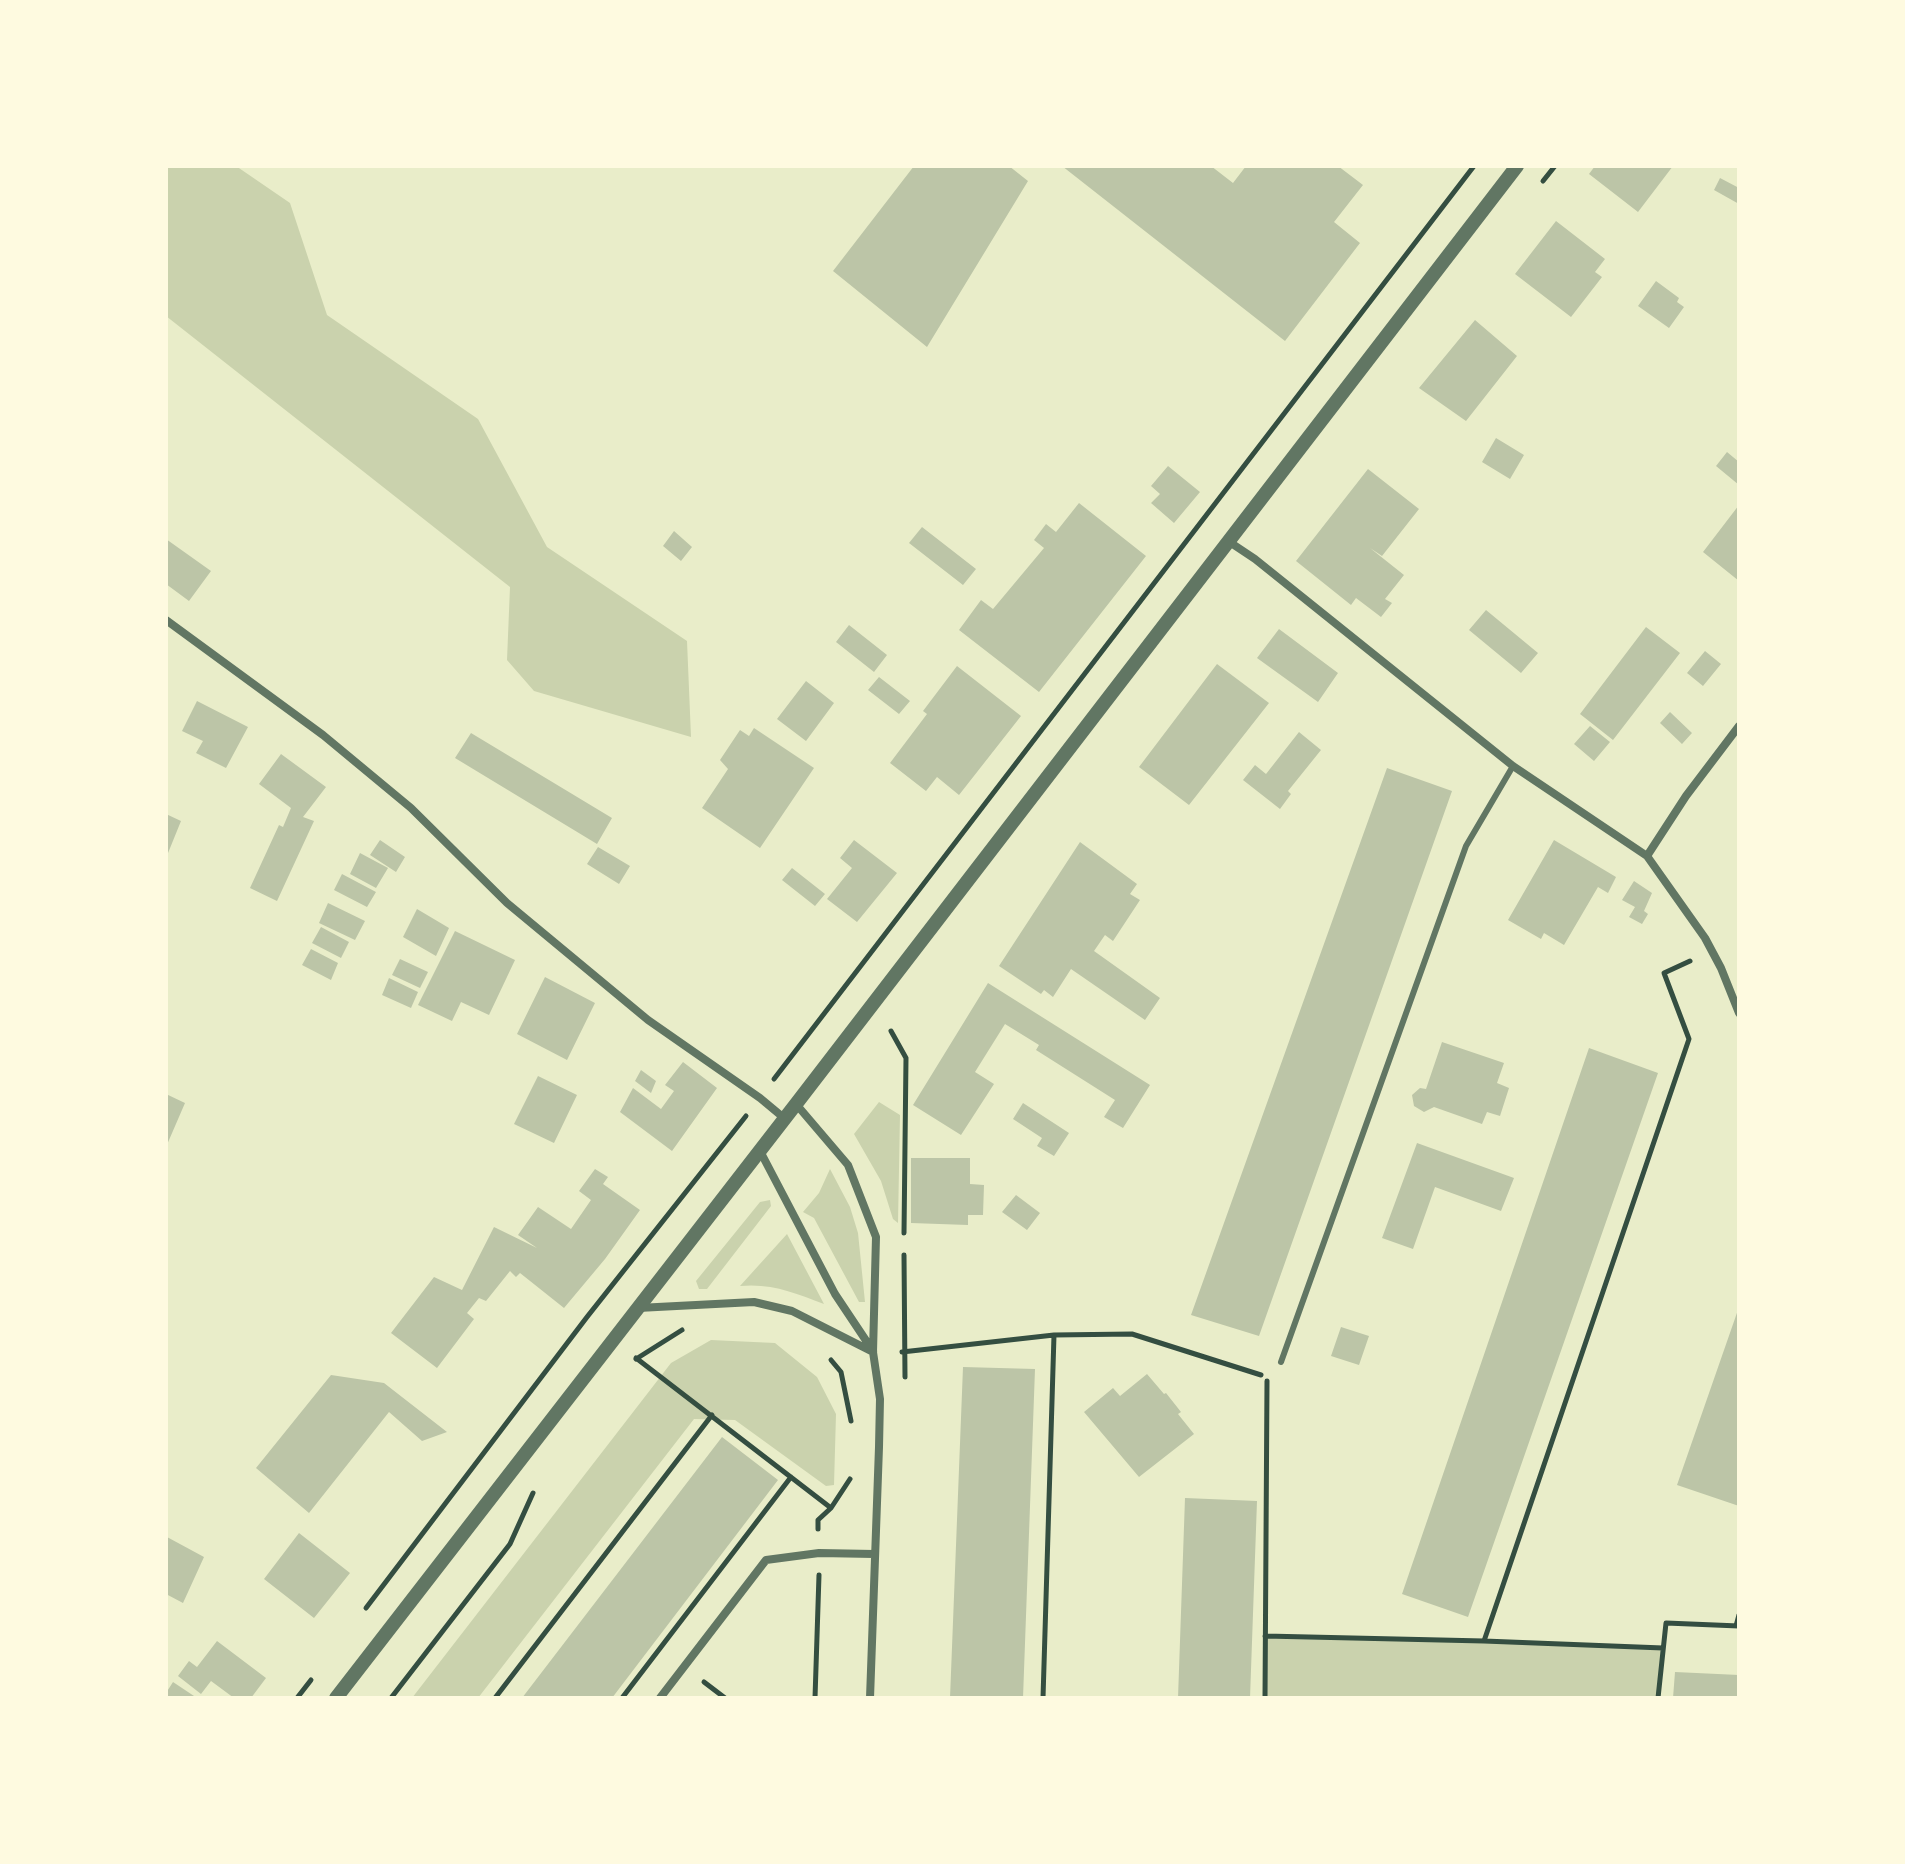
<!DOCTYPE html>
<style>
body{margin:0}
#map{position:relative;width:1905px;height:1864px;overflow:hidden;background:#e9edc9;font-family:"PT Sans",sans-serif}
canvas{display:block}
.frame{position:absolute;inset:0;border:168px solid #fefae0;pointer-events:none}
</style>
<div id="map">
<canvas width="1905" height="1864"></canvas>
<div class="frame"></div>
</div>
<script>
const ctx = document.querySelector('canvas').getContext('2d');
ctx.lineJoin = 'round';
function fill(path, color) { ctx.fillStyle = color; ctx.fill(path, 'evenodd'); }
function strokePath(path, color, width, dash) { ctx.strokeStyle = color; ctx.lineWidth = width; ctx.lineCap = dash ? 'butt' : 'round'; ctx.setLineDash(dash || []); ctx.stroke(path); }
fill(new Path2D(`
 M166 166H236L290 203 327 315 478 419 547 547 687 641 691 737 534 691 507 660 510 587 166 316Z
 M879 1102 900 1115 898 1223 893 1219 881 1181 854 1134Z
 M830 1169 850 1207 858 1233 865 1302H859L814 1218 803 1212 819 1193Z
 M770 1200 771 1206 707 1289H699L696 1281 760 1202Z
 M787 1234 824 1304C795 1293 772 1283 740 1286Z
 M711 1340 775 1343 817 1377 836 1414 834 1485 826 1486 735 1420 694 1419 478 1698H412L671 1363Z
 M1265 1636 1663 1648 1656 1698H1265Z`), '#cad2ad');
fill(new Path2D(`
 M914 166H1009L1028 181 927 347 833 271Z
 M1062 166H1211L1233 183 1246 166H1338L1363 185 1334 222 1360 243 1285 341Z
 M1595 166H1673L1638 212 1589 174Z
 M1720 178 1739 188V204L1714 190Z
 M1556 221 1605 259 1595 272 1602 277 1571 317 1515 274Z
 M1656 281 1679 298 1677 302 1684 307 1669 328 1638 306Z
 M1475 320 1517 356 1466 421 1419 388Z
 M1496 438 1524 455 1510 479 1482 462Z
 M1727 452 1739 462V485L1716 466Z
 M1168 466 1200 492 1174 523 1151 503 1160 494 1151 486Z
 M1368 469 1419 509 1382 556 1370 548 1404 575 1385 599 1392 603 1381 617 1356 598 1351 605 1296 561Z
 M1079 503 1146 556 1039 692 959 630 981 600 993 609 1044 548 1034 540 1046 524 1056 532Z
 M1739 505V581L1703 552Z
 M922 527 976 569 963 585 909 543Z
 M674 531 692 547 681 561 663 546Z
 M166 539 211 571 189 601 166 584Z
 M1486 610 1538 653 1521 673 1469 630Z
 M849 625 887 655 874 672 836 642Z
 M1646 627 1680 653 1613 740 1580 714Z
 M1279 629 1338 673 1318 702 1257 658Z
 M1705 651 1721 664 1703 686 1687 673Z
 M1217 664 1269 703 1189 805 1139 767Z
 M957 666 1021 716 959 795 937 777 926 791 890 763 927 714 923 711Z
 M879 677 910 701 899 714 868 690Z
 M806 681 834 703 806 741 777 719Z
 M197 701 248 727 226 768 196 753 203 741 182 731Z
 M1670 712 1692 733 1682 744 1660 723Z
 M1590 726 1610 742 1594 761 1574 744Z
 M754 728 814 768 760 848 702 808 728 769 720 760 740 730 749 736Z
 M1299 732 1321 750 1288 791 1291 794 1280 809 1243 780 1255 765 1266 774Z
 M471 733 612 818 597 844 455 758Z
 M281 754 326 787 303 817 314 821 277 901 250 888 279 825 283 827 291 808 259 784Z
 M1387 768 1452 791 1259 1336 1191 1315Z
 M166 814 181 821 166 858Z
 M380 840 405 857 396 872 370 855Z
 M854 840 897 873 857 922 827 899 852 868 840 858Z
 M1554 840 1616 877 1608 893 1598 887 1564 945 1544 933 1541 939 1508 920Z
 M1080 842 1137 884 1130 894 1140 900 1113 941 1105 935 1094 951 1160 998 1145 1020 1071 969 1053 997 1044 990 1041 994 999 966Z
 M598 847 630 866 619 884 587 864Z
 M360 853 388 868 376 888 350 874Z
 M792 868 825 894 815 906 782 880Z
 M342 874 376 892 367 907 334 890Z
 M1634 881 1652 893 1644 911 1648 914 1642 924 1629 917 1635 907 1622 900Z
 M328 903 365 921 355 940 319 923Z
 M417 909 449 928 436 956 403 937Z
 M321 927 349 942 341 958 312 943Z
 M455 931 515 960 489 1015 461 1002 452 1021 418 1005Z
 M311 949 338 963 331 980 302 965Z
 M400 959 428 972 420 988 392 975Z
 M545 977 595 1003 567 1060 517 1034Z
 M389 978 418 992 411 1008 382 995Z
 M988 983 1150 1085 1123 1128 1104 1117 1115 1100 1036 1050 1039 1045 1005 1024 975 1072 994 1084 961 1135 913 1105Z
 M1442 1042 1504 1063 1497 1083 1509 1088 1500 1116 1487 1112 1482 1124 1434 1107 1424 1112 1414 1106 1412 1095 1420 1088 1426 1089Z
 M1589 1048 1658 1073 1468 1617 1402 1594Z
 M683 1062 717 1088 672 1151 620 1112 633 1088 661 1109 674 1091 665 1085Z
 M641 1070 656 1081 651 1093 635 1081Z
 M538 1076 577 1095 554 1143 514 1124Z
 M166 1094 185 1103 166 1147Z
 M1023 1103 1069 1133 1054 1156 1037 1146 1042 1138 1013 1119Z
 M1417 1143 1514 1178 1501 1211 1435 1187 1413 1249 1382 1238Z
 M911 1158H970V1184L984 1185 983 1215H968V1225L911 1223Z
 M595 1169 608 1177 603 1184 640 1210 605 1259 564 1308 520 1273 516 1277 510 1271 486 1301 479 1298 467 1313 474 1319 437 1368 391 1333 434 1277 462 1290 494 1227 537 1248 518 1235 538 1207 571 1229 591 1200 579 1191Z
 M1016 1195 1040 1213 1027 1230 1002 1212Z
 M1739 1307V1506L1677 1485Z
 M1341 1327 1369 1336 1359 1365 1331 1356Z
 M963 1367 1035 1369 1023 1698H950Z
 M1147 1374 1164 1394 1166 1393 1181 1412 1178 1414 1194 1434 1139 1477 1084 1412 1113 1388 1120 1396Z
 M331 1375 384 1383 447 1432 422 1441 389 1412 309 1513 256 1468Z
 M722 1437 778 1480 612 1698H522Z
 M1185 1498 1257 1501 1250 1698H1178Z
 M299 1533 350 1573 314 1618 264 1579Z
 M167 1537 204 1557 183 1603 166 1594Z
 M217 1641 266 1678 251 1698H234L211 1681 201 1694 178 1676 189 1661 197 1667Z
 M1675 1672 1739 1675V1698H1673Z
 M173 1682 197 1698H166V1693Z`), '#bcc5a7');
strokePath(new Path2D(`
 M1543 181 1555 166
 M891 1031 906 1058 904 1233
 M774 1079 1474 166
 M904 1255 905 1377
 M902 1352 1054 1335 1132 1334 1261 1375
 M636 1358 831 1508
 M636 1359 682 1330
 M831 1360 841 1372 851 1421
 M818 1529V1520L831 1508 850 1479
 M366 1608 587 1317 746 1116
 M1736 1626 1739 1615
 M1265 1636 1484 1641
 M1663 1648 1484 1641 1689 1039 1664 973 1690 961
 M704 1682 725 1698
 M297 1698 311 1680
 M391 1698 510 1544 533 1493
 M495 1698 712 1415
 M622 1698 791 1477
 M815 1698 819 1575
 M1043 1698 1054 1335
 M1265 1698 1267 1381
 M1658 1698 1666 1623 1739 1626`), '#344e41', 5);
strokePath(new Path2D(`
 M1281 1362 1466 846 1513 766`), '#617663', 6);
strokePath(new Path2D(`
 M1228 541 1255 559 1513 766 1647 856 1705 938 1721 968 1739 1013
 M166 620 323 735 411 808 507 903 648 1020 760 1098 784 1118
 M1647 856 1686 796 1739 726
 M796 1104 848 1165 876 1237 873 1352 880 1399 879 1447 870 1698
 M760 1151 835 1294 873 1351
 M638 1308 754 1302 792 1311 873 1352
 M660 1698 766 1560 819 1553 874 1554`), '#617663', 8);
strokePath(new Path2D(`
 M336 1698 796 1104 1517 166`), '#617663', 14);
</script>
